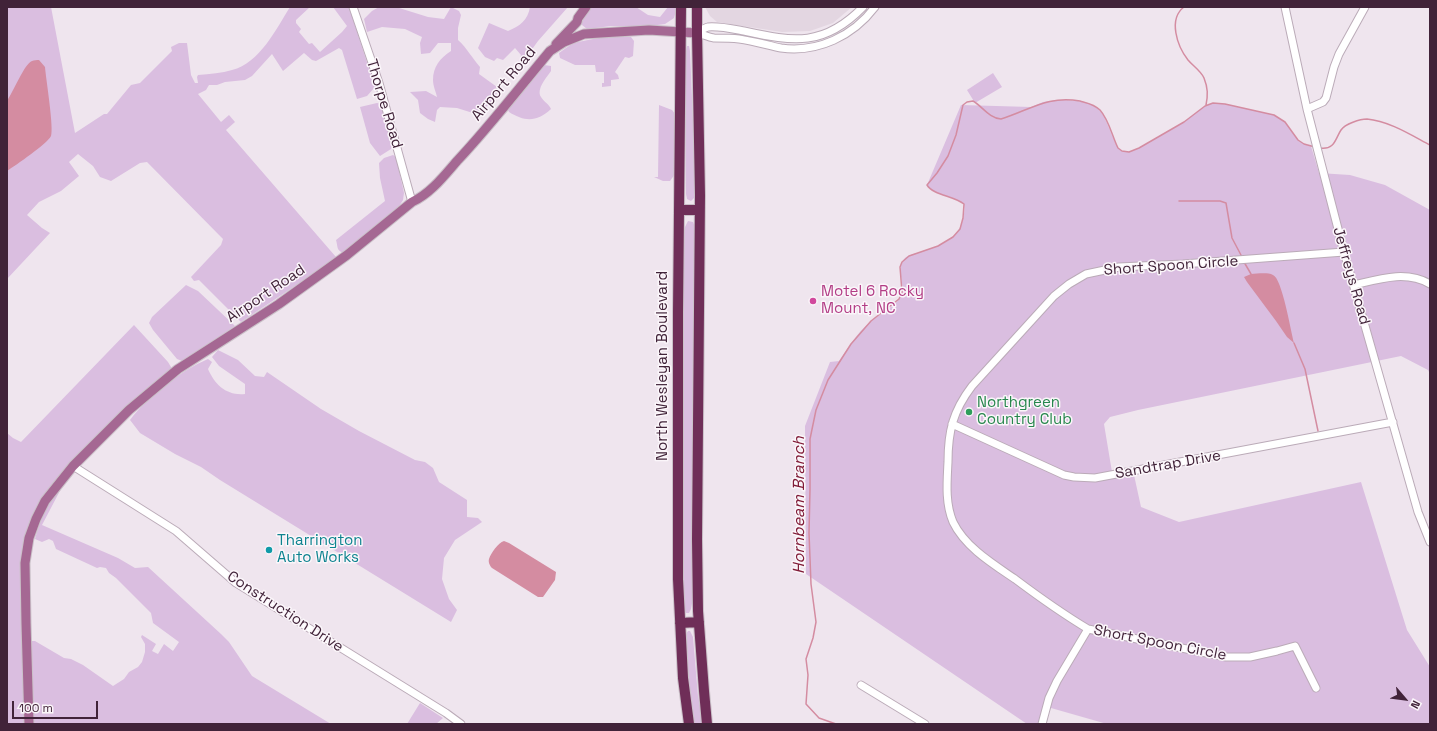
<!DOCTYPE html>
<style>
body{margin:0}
#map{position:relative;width:1437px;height:731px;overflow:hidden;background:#efe5ee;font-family:"Space Grotesk",sans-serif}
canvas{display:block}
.frame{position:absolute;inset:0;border:8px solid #412339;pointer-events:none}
.north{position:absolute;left:1385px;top:679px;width:40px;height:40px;-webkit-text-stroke:3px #fbf6fa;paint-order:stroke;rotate:118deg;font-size:11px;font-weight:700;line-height:16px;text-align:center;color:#412339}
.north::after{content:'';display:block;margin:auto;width:14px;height:18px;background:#412339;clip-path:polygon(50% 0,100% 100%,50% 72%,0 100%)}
.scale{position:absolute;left:12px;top:701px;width:86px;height:18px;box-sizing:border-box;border:2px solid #412339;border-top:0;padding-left:5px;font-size:12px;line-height:14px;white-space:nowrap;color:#412339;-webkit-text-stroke:3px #fbf6fa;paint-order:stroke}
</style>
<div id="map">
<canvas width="1437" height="731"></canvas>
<div class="frame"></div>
<div class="north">N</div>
<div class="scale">100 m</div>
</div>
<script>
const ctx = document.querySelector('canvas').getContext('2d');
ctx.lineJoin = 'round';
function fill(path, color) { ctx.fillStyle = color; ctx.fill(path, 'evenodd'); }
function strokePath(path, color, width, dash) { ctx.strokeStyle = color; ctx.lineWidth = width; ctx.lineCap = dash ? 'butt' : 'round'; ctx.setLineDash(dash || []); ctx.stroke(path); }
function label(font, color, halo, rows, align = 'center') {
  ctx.font = font + ' "Space Grotesk",sans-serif'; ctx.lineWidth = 3; ctx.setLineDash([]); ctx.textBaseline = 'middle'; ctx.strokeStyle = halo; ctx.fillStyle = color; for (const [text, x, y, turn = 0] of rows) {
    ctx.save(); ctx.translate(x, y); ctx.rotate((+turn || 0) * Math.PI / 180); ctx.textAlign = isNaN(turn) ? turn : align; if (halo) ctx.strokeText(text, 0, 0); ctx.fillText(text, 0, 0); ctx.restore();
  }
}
fill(new Path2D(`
 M705 7H852L833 23 810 31 782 32 717 22 710 16Z`), '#e3d6e1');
fill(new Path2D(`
 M7 7H51L75 133 104 114H107L131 85 140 83 172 51 171 47 179 43H187L191 75 195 83H198L197 77 198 75C210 74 222 73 232 70 260 63 276 29 290 7H310L296 20V23L301 29 299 32 309 44 312 43 320 52 342 32 347 26 333 7H349L375 87 367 96 357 99 342 50 339 48 316 61 312 60 304 53 283 71 272 54 252 76 245 80 225 82 217 85H209L206 90 198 94 221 122 229 115 235 122 226 130 336 257 334 260 241 322 199 280 194 281 191 277 221 245 223 239 147 162 140 163 111 181 100 177 93 166 78 154 69 162 79 176 61 191 39 202 27 215 42 228 50 233 7 279Z
 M379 7H396L428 17 444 19 451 7 459 11 461 15 458 28V40C467 48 472 58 480 67L479 74 497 87 499 90 489 105 476 114 457 108 440 107 437 110 435 122 428 119 420 113 418 100 410 92 426 91 437 97C436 92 433 86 433 80 433 67 440 58 451 51V43H438L430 53 421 54 420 43 422 37 405 29 382 27 367 32 364 19 372 11Z
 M530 7H568L538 41 520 66H517L521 55 515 48 503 60 497 58 494 61 485 57 478 48 489 23 508 31C520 26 528 20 530 7Z
 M590 7H636L648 15 660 17 668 7H677L674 18 665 24 650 26H611L587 29 582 25 581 21Z
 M603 37H631L634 41 633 56 629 58 625 57 615 72 618 75 619 79 611 80V86L602 87V83H604V72H596L595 65H575L560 58 559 53 573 43Z
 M687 46H689L690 51 696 190 695 197 691 201 687 199 686 194 685 54Z
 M544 65 551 66V71C547 77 536 89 541 97 544 102 549 104 551 109 537 122 525 122 509 112L508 110 510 106Z
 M993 73 1002 87 975 103 967 90Z
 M1057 100C1106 100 1100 110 1118 148L1122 151 1129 152 1139 148 1181 124 1205 106 1213 103 1225 104 1274 115 1285 122 1298 140 1304 144 1311 146 1319 173 1350 175 1385 185 1430 210V374L1428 370 1401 356 1138 410 1110 417 1104 424 1113 478 1134 475 1141 507 1179 522 1361 482 1407 630 1430 667V724H1107L1044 706 1038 724H1027L806 574 805 426 830 362 839 361C848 348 857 333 869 323 878 315 894 307 900 298 908 285 893 269 906 257 909 255 913 254 917 253 934 247 957 242 962 222 964 216 965 210 964 204 954 196 934 195 927 185L961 105 1031 107 1043 102Z
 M377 103 381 104 382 107 393 146 391 149 380 156 370 143 360 107Z
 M659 105 672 110 676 115 675 174 670 181H663L654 177H658Z
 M393 155 396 157 404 193 403 200 398 208 343 253C336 250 338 246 336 240L385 201 380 178 379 163 384 158Z
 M688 221 693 222 695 227 694 593 691 609 689 613H686L683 609 682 593 683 241 684 229Z
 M186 285 198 291 235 326 189 358 182 361 177 359 153 330 149 323 152 317Z
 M134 325 168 362 171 367V370L74 460 29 527 26 724H7V433L13 438 21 442Z
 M218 350 238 360 255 376 264 377 267 372 321 409 359 431 415 460 425 462 433 468 439 482 467 500V517L478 518 482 522 455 540 444 558 442 579 449 599 457 610 451 622 220 480 201 467 175 454 140 433 130 420C148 396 180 371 208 359L212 362 208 369C215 385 227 396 245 394V384L219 366 212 357Z
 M63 485 42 525 118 558 135 568 148 567 221 634 229 642 252 676 331 724H33L30 645 32 641H35L64 658 71 659 83 665 113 686 124 679 129 672 138 667 142 662 145 652V644L141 637 142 635 156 644 152 651 158 654 164 644 173 651 179 642 153 623 151 613 116 578 109 573 106 568 100 567 97 568 56 549 53 541 49 539 42 542 35 539C41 517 48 502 63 485Z
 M688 631H690L693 637 698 696 704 724H694C689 694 686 665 686 634Z
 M420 703 443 718 436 724H407Z`), '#dabee0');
fill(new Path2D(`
 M39 60 45 67C46 79 54 128 51 136 47 144 16 165 7 171V101C13 92 25 63 32 61 34 60 37 60 39 60Z
 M1251 274C1257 274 1267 272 1273 275 1282 278 1291 332 1294 343L1287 337 1276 321 1247 282 1244 277Z
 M504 541 509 543 556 572 555 580 543 597H538L492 568C490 566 488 562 489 559 491 553 498 543 504 541Z`), '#d48ca1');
strokePath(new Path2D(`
 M1184 7C1168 19 1177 46 1188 60 1193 66 1201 71 1204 78 1208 88 1208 95 1206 105
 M1320 148C1335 150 1335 139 1341 130 1345 124 1360 119 1367 119 1389 121 1411 135 1430 145
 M1179 201H1220L1226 203 1232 238 1242 257
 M1244 262 1251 274
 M1294 343 1305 369 1318 431
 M836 724 819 718 806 704 808 675 806 659 813 638 816 622 811 584 809 533 810 489V439L816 410 828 380 851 344 871 321 899 299 902 292 900 267 902 262 909 256 938 246 953 237 960 229 963 218 964 204C954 196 933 195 927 185L937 173 948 156 956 135 963 105 967 102 973 101C982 106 989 118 1001 119 1030 110 1048 95 1080 101 1087 103 1094 104 1100 110 1109 120 1112 136 1118 148L1122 151 1129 152 1139 148 1184 122 1205 106 1213 103 1225 104 1274 115 1285 122 1298 140 1304 144 1315 147`), '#d48ca1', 1.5);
const minor = new Path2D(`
 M353 7 379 83 412 202
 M1285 7 1307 109 1344 252 1418 512 1430 542
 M697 33C702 34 708 37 714 38 722 38 731 38 739 39 753 41 767 45 781 48 818 53 853 36 875 7
 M697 33C700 31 704 28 708 27 719 26 733 29 744 31 794 42 824 47 863 7
 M1307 109 1323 102 1326 98 1334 67 1339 54 1365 7
 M1354 285C1379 279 1406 270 1430 284
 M952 424 1064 475 1074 477 1095 478 1393 422
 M73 466 176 531 236 583 446 713 461 724
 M861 685 925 724
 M1316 688 1295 646 1277 651 1250 657H1226L1088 629C1063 614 1039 597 1015 579 993 564 965 547 953 522 945 503 947 482 948 462 948 431 953 411 972 386L1054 296 1069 284 1086 274 1119 267 1183 264 1344 252
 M1042 724 1049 698 1057 681 1088 629`);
const major = new Path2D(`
 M556 44 577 22 578 18 586 7
 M29 724 26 623 25 563 29 538 36 519 45 501 73 466 129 410 178 369 279 304 347 255 412 202C430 194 444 176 457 161 490 126 519 88 550 51L564 42 584 34 649 30 697 33`);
const highway = new Path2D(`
 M681 7 678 312V579L683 678 689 724
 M697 7V33L700 195 697 539 698 611 704 691 707 724
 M679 210H699
 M680 623 699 622`);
strokePath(minor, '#bbabb8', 9);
strokePath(major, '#cac1c8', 11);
strokePath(highway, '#cac1c8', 12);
strokePath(minor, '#fff', 7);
strokePath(major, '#a56893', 9);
strokePath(highway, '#6f2e58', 10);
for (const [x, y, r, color] of [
 [813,301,4,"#d1479c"],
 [969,412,4,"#2e9e5b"],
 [269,550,4,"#0f9aa8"]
]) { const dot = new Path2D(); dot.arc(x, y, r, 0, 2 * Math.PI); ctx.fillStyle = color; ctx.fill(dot); strokePath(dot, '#fbf6fa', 1.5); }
label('15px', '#412339', '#fbf6fa', [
 ["Airport Road",504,84,-50],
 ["Thorpe Road",384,104,73],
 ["Short Spoon Circle",1171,266,-4],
 ["Jeffreys Road",1351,276,74],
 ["Airport Road",266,294,-34],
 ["North Wesleyan Boulevard",663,366,-90],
 ["Sandtrap Drive",1168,465,-10],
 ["Construction Drive",285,612,33],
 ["Short Spoon Circle",1160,643,11]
]);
label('15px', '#b23c85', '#fbf6fa', [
 ["Motel 6 Rocky",821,292],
 ["Mount, NC",821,309]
], 'left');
label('15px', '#27864d', '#fbf6fa', [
 ["Northgreen",977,403],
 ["Country Club",977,420]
], 'left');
label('15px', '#0d838f', '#fbf6fa', [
 ["Tharrington",277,541],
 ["Auto Works",277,558]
], 'left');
label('italic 16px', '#801b37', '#fbf6fa', [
 ["Hornbeam Branch",800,505,-90]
]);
</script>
